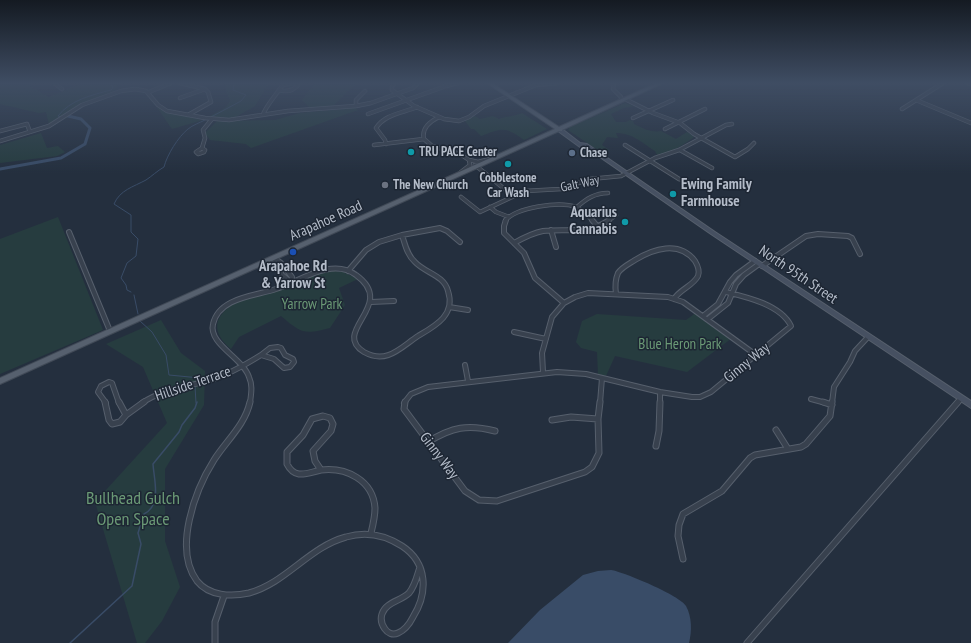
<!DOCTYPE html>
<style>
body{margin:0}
canvas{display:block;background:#242f3e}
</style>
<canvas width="971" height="643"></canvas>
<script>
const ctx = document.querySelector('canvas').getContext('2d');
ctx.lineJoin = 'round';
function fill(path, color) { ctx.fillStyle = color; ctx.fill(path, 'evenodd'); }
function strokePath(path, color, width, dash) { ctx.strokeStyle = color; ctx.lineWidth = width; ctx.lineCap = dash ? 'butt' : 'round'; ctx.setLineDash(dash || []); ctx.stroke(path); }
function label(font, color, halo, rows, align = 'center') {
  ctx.font = font + ' "PT Sans Narrow",sans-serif'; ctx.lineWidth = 3; ctx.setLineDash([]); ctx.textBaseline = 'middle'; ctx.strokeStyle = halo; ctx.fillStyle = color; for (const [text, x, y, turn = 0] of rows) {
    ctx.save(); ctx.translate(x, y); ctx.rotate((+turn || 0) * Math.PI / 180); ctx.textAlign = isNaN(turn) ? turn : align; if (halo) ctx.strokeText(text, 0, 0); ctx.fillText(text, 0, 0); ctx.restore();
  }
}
fill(new Path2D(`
 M0 83H32L29 86 49 97 82 83H122L118 85 114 92 80 104 69 111 62 117 49 124 46 112 39 113 0 104Z
 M224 83H269L255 106 234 118 208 117 225 108 230 101Z
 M315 83H356L332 107 310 108 302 100Z
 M625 103 634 106 624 108 611 114 616 122H626L630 120 633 121 634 124C642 128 651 133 661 131L676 139 687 132 694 136 693 138 676 149 657 155 655 151C642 143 633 133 616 133L618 138 607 137 602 145 609 150 602 153 568 130 570 127Z
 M156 106 170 113 203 120 172 129Z
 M355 108 358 110 251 148 246 144 210 140 205 133 217 121 275 120 300 113Z
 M522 113 547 129 524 140C505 126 502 128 481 136L474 129H471L465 121 475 116 480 119 493 116 499 119C507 116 513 117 522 113Z
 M41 133 47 148 58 146 65 152 57 156 0 163V145Z
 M58 217 103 330 0 374V239Z
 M334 271 343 272 358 279 339 288 345 305 330 328C304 335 301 333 281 316L239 337 231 349C210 331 214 316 236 302 266 291 304 273 334 271Z
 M697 312 732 338 687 372 615 356 606 376 598 374 597 352 581 348 576 342 582 321 597 314 686 320Z
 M161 320 181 353 205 371 204 405 165 469V541L180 587 162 621 145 643H137L95 502 167 423 143 367 106 344Z`), '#263c3f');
fill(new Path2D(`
 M611 570C624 572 681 596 686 606 692 617 692 631 689 643H508L540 610 583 575 598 571Z`), '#394c67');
strokePath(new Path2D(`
 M61 117 58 116C70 100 92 95 111 90L113 88 111 83
 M211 117 241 101 246 95 233 90 234 83
 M131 292 127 290 126 285 121 278 127 263 136 256 138 239 131 232V215L114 204C120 190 133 187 146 180 152 176 157 171 164 167 167 155 178 137 188 129 193 125 199 123 205 120
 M134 295 138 314
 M140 321 152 332 166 355 169 375 200 378
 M196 403 195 386 197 385`), '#394c67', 1);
strokePath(new Path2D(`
 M70 643 132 586 141 544 138 533 144 514C162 505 154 480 153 464L179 432 182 425 195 408 197 402`), '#394c67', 1.5);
strokePath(new Path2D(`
 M0 169 61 158 85 144 90 128 81 119 68 116`), '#394c67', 3);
const minorFar2 = new Path2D(`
 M54 83 62 89
 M180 83 205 89 208 92 211 102 188 115
 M293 83 298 85C293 91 286 92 279 90L283 85Z
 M395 83 392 86V90L414 106 444 119 459 121 469 117 484 106 536 85 557 83
 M614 83 613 89 621 97V100
 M968 83 971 84
 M447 85 446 86 457 83
 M149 92 171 83
 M180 98 205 89
 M625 99 653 113 680 123 694 134 735 157 748 149 754 143
 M916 100 971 123
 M356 106V100L365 91
 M902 109 943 83
 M368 114 446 86
 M263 115C264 109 275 96 279 90
 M439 117C431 121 421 128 424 139L432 146 460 154 469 160 478 162 490 159
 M633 118 673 100
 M665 129 705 109
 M0 131 27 124 30 132
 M0 141 49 126 82 105 121 91 135 89 146 91 158 105 167 111 205 118 229 120 288 111 356 106 371 103 413 88 418 83
 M386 144 385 140 376 128C385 114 403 113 417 107
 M374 145 424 139
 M625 145 679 179 687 181
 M202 148 205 150 204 152 198 154 196 152Z
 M202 148 205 138 203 130 212 119
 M680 150 712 168
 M475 165 513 196
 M461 172 470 165 469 160
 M461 197 480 212 525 191 561 189 590 179 621 176 655 158 679 150 726 125 732 124
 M490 207 496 212 509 217
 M577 207C586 199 595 193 608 193
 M505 221C516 207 560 201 576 207 583 210 588 216 593 221
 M608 221 616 215`);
const minorFar1 = new Path2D(`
 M506 220 504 226V233L524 253 535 278 564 303
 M592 220 598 227
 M551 230 556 247
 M69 232 110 331
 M514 243C523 238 532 233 543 231 565 228 589 235 609 220
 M274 258 281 263 292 277 291 282 282 275Z
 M762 266 806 236 818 234 848 236 852 238 860 254
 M348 271 366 250 379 242 402 235 440 228 447 231 460 242
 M616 294C615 287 615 280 618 273 622 267 629 264 635 260 653 249 679 240 695 261 698 266 700 271 698 276 693 286 680 289 674 299
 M371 302 394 301
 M449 307 468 310
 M703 316 718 304 730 282 736 275 755 261
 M708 319 728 303 736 284 744 275 759 264
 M514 332 546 339
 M278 347 281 348 285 355 293 359 294 362 290 367 284 368 274 359 261 355 270 348Z
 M465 365 468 381
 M543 372 542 353 552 317 564 303 575 297 588 293 668 297 683 302 756 355
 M811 399 826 403
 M106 403 98 392 101 386 109 382 112 383 119 403
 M142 403C162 389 188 387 210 380 228 375 245 365 261 355
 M250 403C251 394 253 386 249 377 243 358 208 344 213 324 219 297 256 296 276 289 300 281 332 257 356 275 398 305 330 331 364 352 387 365 401 347 418 336 435 326 456 315 448 291 444 275 425 273 415 262 407 255 405 244 402 235
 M404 403 411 394 428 387 557 372 586 374 660 392 692 397H700L711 392 791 326C781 305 747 297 726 292
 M600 403 602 378
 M660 403V392
 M832 403 834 387 850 362 855 351 868 337
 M957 403 961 399`);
const minor = new Path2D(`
 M105 402 109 420 112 424 120 422 126 415
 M119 402 126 415
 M250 402C245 425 226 441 214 460 195 490 173 549 197 581 209 596 231 597 249 593 286 583 309 547 346 537 366 531 385 535 402 546 428 563 428 593 413 617 410 623 405 630 398 633 387 638 379 623 382 614 386 602 401 601 409 593 415 586 417 576 420 567
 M405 402 404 409 465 491 479 500 497 501 585 472 592 467 599 453 598 419 600 402
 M823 402 832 405
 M126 415 144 402
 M323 416 330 418 333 424 331 431 313 451 315 461 321 470C307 473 295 480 287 464V452L303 435 312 419Z
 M552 420 571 417 598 419
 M776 430 788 449
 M428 442C452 427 468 424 495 431
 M656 446 659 431 660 402
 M321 470C346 467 373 480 375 508 375 517 373 525 371 533
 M683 559 678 536 679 525 683 514 722 491 750 458 755 455 801 447 806 444 830 416 832 402
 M215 643V622L224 596
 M747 643 958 402`);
const secondary = new Path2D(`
 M558 129H562L580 143 587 144 715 232 971 401V408L711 234 584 146 580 147 558 131Z`);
const primary = new Path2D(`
 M487 83H492L559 127 657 83H663L562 130V131H559L0 384V378L555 129Z`);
strokePath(minorFar2, '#565f6c', 4.5);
strokePath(minorFar1, '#565f6c', 6);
strokePath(minor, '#565f6c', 7);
strokePath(secondary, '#565f6c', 2);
strokePath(primary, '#414a57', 2);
strokePath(minorFar2, '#38414e', 3);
strokePath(minorFar1, '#38414e', 4);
strokePath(minor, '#38414e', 5);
fill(secondary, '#465061');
fill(primary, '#56606e');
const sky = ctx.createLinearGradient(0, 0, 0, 173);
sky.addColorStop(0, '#141a22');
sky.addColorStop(0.48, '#3f4d63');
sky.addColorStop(1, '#3f4d6300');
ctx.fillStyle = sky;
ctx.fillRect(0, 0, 971, 173);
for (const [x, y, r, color] of [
 [411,152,4,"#0f9aa8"],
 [572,153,4,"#5c6f8a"],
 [508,164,4,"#0f9aa8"],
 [385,185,4,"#6b7280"],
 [673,194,4,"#0f9aa8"],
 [625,222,4,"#0f9aa8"],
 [293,252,4,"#1a4fb4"]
]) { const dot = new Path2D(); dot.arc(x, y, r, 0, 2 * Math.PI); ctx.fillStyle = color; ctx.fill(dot); strokePath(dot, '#1d2633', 1.5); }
label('bold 13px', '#b4bcc9', '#1d2633', [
 ["TRU PACE Center",419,152],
 ["Chase",580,153],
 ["Cobblestone",508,178,"center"],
 ["Car Wash",508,193,"center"],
 ["The New Church",393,185]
], 'left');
label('13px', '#b4bcc9', '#1d2633', [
 ["Galt Way",580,184,-12]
]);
label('bold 15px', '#b4bcc9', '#1d2633', [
 ["Ewing Family",681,185],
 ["Farmhouse",681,202],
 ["Aquarius",617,213,"right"],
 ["Cannabis",617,230,"right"],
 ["Arapahoe Rd",293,267,"center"],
 ["& Yarrow St",293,284,"center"]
], 'left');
label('15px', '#b4bcc9', '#1d2633', [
 ["Arapahoe Road",326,221,-24],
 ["North 95th Street",798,275,34],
 ["Ginny Way",747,363,-39],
 ["Hillside Terrace",193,384,-19],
 ["Ginny Way",439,456,53]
]);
label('15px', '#6b9a76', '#1d2633', [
 ["Yarrow Park",312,305],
 ["Blue Heron Park",680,345]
]);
label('18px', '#6b9a76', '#1d2633', [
 ["Bullhead Gulch",133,499],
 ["Open Space",133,520]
]);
</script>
